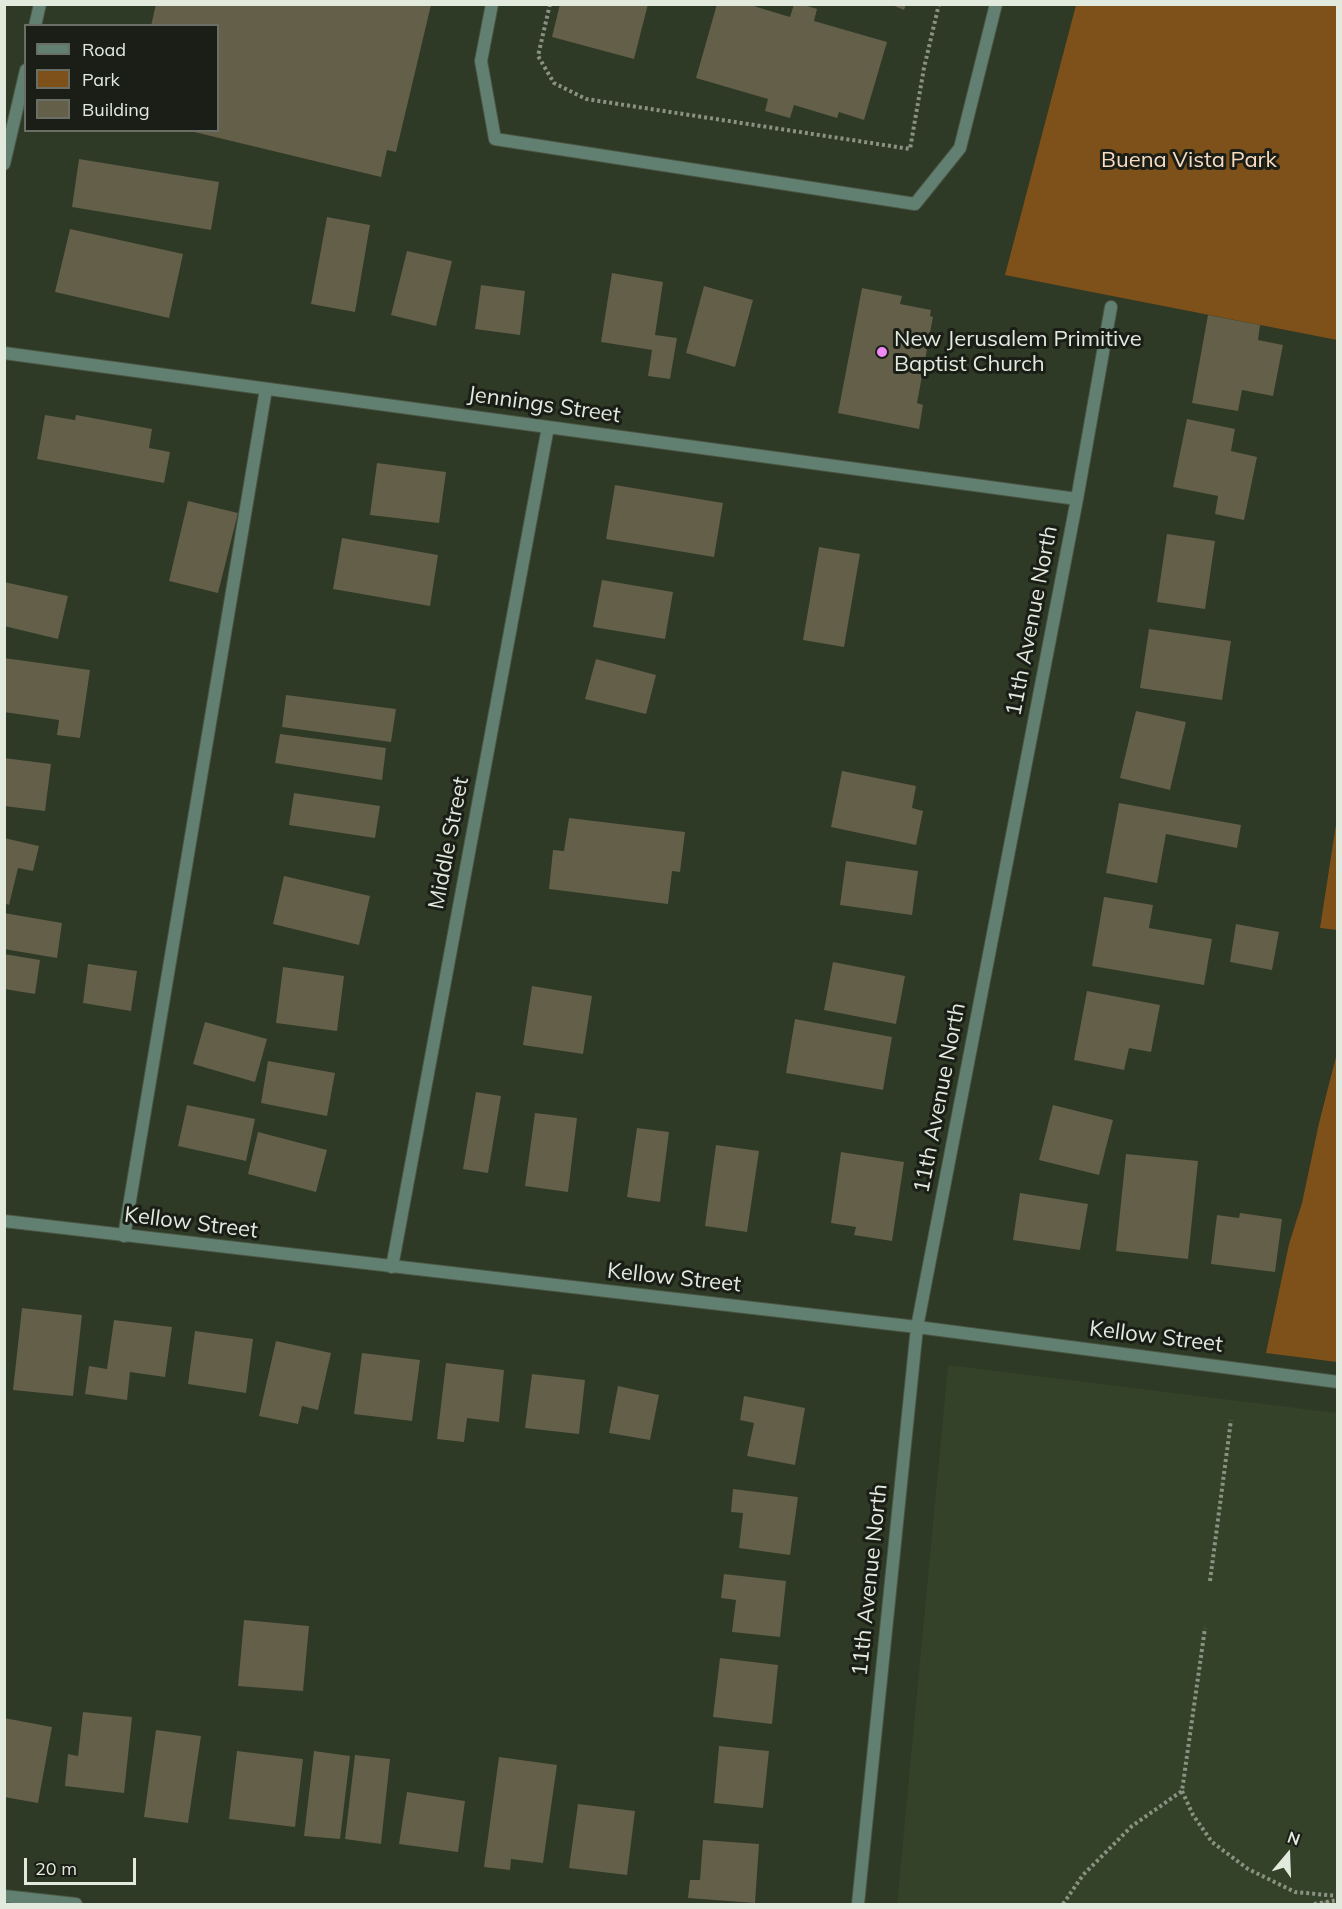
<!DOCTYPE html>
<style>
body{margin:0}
#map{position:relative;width:1342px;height:1909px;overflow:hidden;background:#2e3926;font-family:Mulish,sans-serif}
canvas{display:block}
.frame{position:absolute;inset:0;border:6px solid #e2e9dd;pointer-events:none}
.legend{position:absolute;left:24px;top:24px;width:195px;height:108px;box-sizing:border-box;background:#1a1e16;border:2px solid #6a6f66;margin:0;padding:8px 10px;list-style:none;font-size:18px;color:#e2e9dd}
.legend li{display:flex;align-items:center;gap:12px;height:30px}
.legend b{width:30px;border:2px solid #6a6f66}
.north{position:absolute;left:1258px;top:1825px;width:60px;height:60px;-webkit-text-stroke:4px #1a1e16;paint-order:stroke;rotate:19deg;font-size:16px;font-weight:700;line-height:24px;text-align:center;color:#e2e9dd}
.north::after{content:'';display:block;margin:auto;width:21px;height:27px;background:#e2e9dd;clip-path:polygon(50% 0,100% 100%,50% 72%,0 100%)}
.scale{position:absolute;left:24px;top:1858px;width:112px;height:27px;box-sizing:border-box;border:3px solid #e2e9dd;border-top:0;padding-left:8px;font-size:18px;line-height:21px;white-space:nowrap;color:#e2e9dd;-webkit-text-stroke:4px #1a1e16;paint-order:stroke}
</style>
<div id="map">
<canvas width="1342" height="1909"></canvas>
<div class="frame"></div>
<ul class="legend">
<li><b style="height:8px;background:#618071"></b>Road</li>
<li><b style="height:16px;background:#7e501a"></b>Park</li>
<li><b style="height:16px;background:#635f49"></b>Building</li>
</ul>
<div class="north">N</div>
<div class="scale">20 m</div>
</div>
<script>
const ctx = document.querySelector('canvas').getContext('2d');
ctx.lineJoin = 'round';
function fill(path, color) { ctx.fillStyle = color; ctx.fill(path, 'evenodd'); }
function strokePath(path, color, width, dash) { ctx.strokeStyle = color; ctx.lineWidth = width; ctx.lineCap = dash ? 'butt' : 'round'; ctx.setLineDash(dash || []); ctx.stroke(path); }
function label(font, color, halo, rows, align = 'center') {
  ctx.font = font + ' Mulish,sans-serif'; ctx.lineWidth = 6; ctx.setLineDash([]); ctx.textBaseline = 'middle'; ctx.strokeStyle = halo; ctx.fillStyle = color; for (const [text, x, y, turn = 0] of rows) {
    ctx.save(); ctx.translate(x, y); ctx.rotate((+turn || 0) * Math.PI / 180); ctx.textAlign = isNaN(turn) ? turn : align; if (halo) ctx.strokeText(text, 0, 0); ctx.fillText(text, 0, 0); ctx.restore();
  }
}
fill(new Path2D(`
 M948 1365 1337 1413V1904H897Z`), '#344229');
fill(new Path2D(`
 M1076 5H1337V340L1005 275Z
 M1337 818V930L1320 928Z
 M1337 1053V1362L1266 1353 1289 1244 1302 1203 1319 1123Z`), '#7e501a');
fill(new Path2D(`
 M156 4 431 5 396 152 387 150 381 177 190 131 218 130V26H151Z
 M560 4H648L634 59 552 37Z
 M717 4H747L790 17 794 4H801L817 9 814 21 887 42 864 120 839 112 837 118 794 105 790 118 765 111 768 99 696 78Z
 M890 4H906L904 10Z
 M79 159 219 182 211 230 72 207Z
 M327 217 370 225 355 312 311 304Z
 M70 229 183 254 169 318 55 292Z
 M407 251 452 261 436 326 391 315Z
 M612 273 663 282 655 335 677 338 670 379 648 376 652 350 601 342Z
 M481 285 525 291 520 335 475 329Z
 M704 286 753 300 735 367 686 353Z
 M862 288 902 296 900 304 931 310 930 316 933 317 917 403 923 405 919 429 838 413Z
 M1208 315 1260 325 1258 340 1283 345 1273 396 1242 390 1238 411 1192 403Z
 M45 415 75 420 76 415 152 429 149 448 170 452 164 483 37 459Z
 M1187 419 1235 429 1231 451 1257 457 1244 520 1215 514 1218 496 1173 487Z
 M377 463 446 472 439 523 370 515Z
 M615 485 723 503 714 557 606 539Z
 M188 501 238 513 218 593 169 581Z
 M1167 534 1215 541 1205 609 1157 602Z
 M342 538 438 555 430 606 333 589Z
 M819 547 860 554 844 647 803 640Z
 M602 580 673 592 665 639 593 627Z
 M4 582 68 596 58 639 4 626Z
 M1149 629 1231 641 1222 700 1140 688Z
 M4 658 90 670 80 738 57 735 59 720 4 712Z
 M596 659 656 675 646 714 585 699Z
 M286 695 396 709 391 742 282 727Z
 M1136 711 1186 722 1170 790 1120 778Z
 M280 734 386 748 382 780 275 763Z
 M4 758 51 764 45 811 4 806Z
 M842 771 916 786 912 808 923 811 916 845 831 827Z
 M294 793 380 806 375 838 289 825Z
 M1119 803 1241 825 1237 848 1166 834 1157 883 1106 873Z
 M569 818 685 832 680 872 672 871 668 904 549 889 553 850 564 851Z
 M4 838 39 846 33 871 18 868 9 905 4 903Z
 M846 861 918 871 912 915 840 905Z
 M284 876 370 896 359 945 273 924Z
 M1104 897 1153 905 1149 928 1212 939 1204 985 1092 966Z
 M4 913 62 923 57 958 4 949Z
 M1236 924 1279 932 1272 970 1230 962Z
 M4 954 40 960 35 994 4 989Z
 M833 962 905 976 896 1024 824 1010Z
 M88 964 137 971 131 1011 83 1003Z
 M283 967 344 976 337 1031 276 1023Z
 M532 986 592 996 583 1054 523 1045Z
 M1087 991 1160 1005 1151 1052 1129 1048 1124 1070 1074 1060Z
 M795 1019 892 1037 883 1090 786 1073Z
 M205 1022 267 1039 255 1082 193 1064Z
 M268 1061 335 1073 327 1116 261 1103Z
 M476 1092 501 1096 488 1173 463 1169Z
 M187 1105 255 1119 246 1161 178 1146Z
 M1053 1105 1113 1120 1099 1175 1039 1160Z
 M535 1113 577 1118 568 1192 525 1186Z
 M637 1128 669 1132 660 1202 627 1197Z
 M258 1132 327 1150 316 1192 248 1174Z
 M716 1145 759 1151 747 1232 705 1226Z
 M841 1152 904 1162 892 1241 854 1235 856 1227 831 1223Z
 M1126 1154 1198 1161 1188 1259 1116 1251Z
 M1020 1193 1088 1204 1080 1250 1013 1240Z
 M1240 1213 1282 1219 1275 1272 1211 1264 1217 1215 1239 1218Z
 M22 1308 82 1315 73 1396 13 1390Z
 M114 1320 172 1327 165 1377 130 1372 127 1400 85 1394 89 1366 107 1369Z
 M195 1331 253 1339 246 1393 188 1384Z
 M276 1341 331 1353 318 1410 302 1406 298 1424 259 1416Z
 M362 1353 420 1360 412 1421 354 1414Z
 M446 1363 504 1370 499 1422 467 1418 464 1442 437 1439Z
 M532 1374 585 1380 579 1434 525 1428Z
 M618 1386 659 1395 650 1440 609 1433Z
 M744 1396 805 1408 795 1465 747 1456 754 1423 740 1420Z
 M733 1489 798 1497 790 1555 739 1548 743 1513 731 1512Z
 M724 1574 786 1581 780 1637 732 1632 736 1600 721 1598Z
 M244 1620 309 1626 303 1691 238 1686Z
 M720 1658 778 1665 772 1724 713 1717Z
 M83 1712 132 1717 124 1793 65 1786 68 1754 78 1756Z
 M4 1718 52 1727 38 1803 4 1797Z
 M156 1730 201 1736 188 1823 144 1817Z
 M719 1746 769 1751 763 1808 714 1803Z
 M237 1751 303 1759 295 1827 229 1819Z
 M314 1751 350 1756 340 1839 304 1836Z
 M355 1755 390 1759 381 1844 345 1839Z
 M499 1757 557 1765 543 1863 511 1859 510 1870 484 1867Z
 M407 1792 465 1801 458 1852 399 1844Z
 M578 1804 635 1811 627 1875 569 1868Z
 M703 1840 759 1844 755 1903 688 1898 690 1880H700Z
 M1329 1900 1331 1904H1316Z`), '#635f49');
const service = new Path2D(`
 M492 4 481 61 495 139 915 204 960 148 996 4
 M124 1236 266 389`);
const minor = new Path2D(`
 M35 26 40 4
 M4 164 26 70
 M4 353 1077 499
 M4 1221 917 1327 1338 1382
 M392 1267 548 427
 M4 1896 76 1904
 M858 1904 917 1327 1077 499 1111 307`);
strokePath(service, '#4b5543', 14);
strokePath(minor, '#4b5543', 14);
strokePath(new Path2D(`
 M550 4 538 56 554 83 586 99 910 149 924 68 939 4
 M1210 1581 1231 1420
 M1182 1791 1193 1815 1212 1842 1248 1869 1295 1892 1338 1896
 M1063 1904 1083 1875 1132 1826 1182 1791 1205 1628
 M1314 1904 1338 1900`), '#8a9283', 4, [3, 3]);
strokePath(service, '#618071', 12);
strokePath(minor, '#618071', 12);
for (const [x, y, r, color] of [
 [882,352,6,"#f18af4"]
]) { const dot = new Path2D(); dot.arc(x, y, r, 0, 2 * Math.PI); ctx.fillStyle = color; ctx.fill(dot); strokePath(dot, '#1a1e16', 2); }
label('22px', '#f9dbbf', '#1a1e16', [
 ["Buena Vista Park",1189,160]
]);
label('22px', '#e2e9dd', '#1a1e16', [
 ["New Jerusalem Primitive",894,339],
 ["Baptist Church",894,364]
], 'left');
label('22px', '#e2e9dd', '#1a1e16', [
 ["Jennings Street",544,405,8],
 ["11th Avenue North",1032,621,-79],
 ["Middle Street",449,843,-79],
 ["11th Avenue North",940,1098,-79],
 ["Kellow Street",191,1223,7],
 ["Kellow Street",674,1278,6],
 ["Kellow Street",1156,1337,7],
 ["11th Avenue North",870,1580,-84]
]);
</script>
